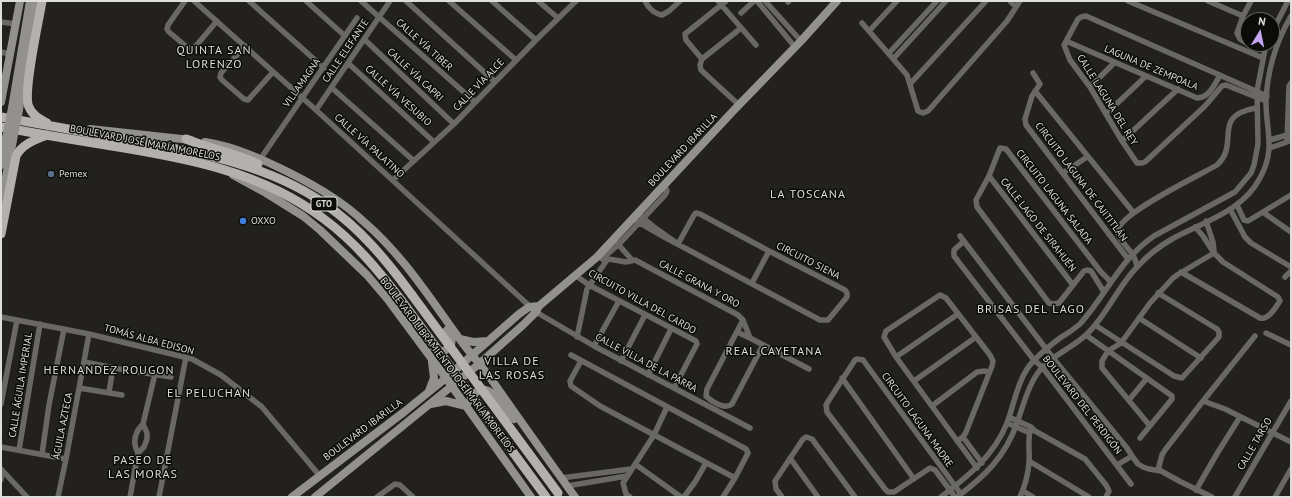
<!DOCTYPE html>
<meta charset="utf-8">
<style>
body{margin:0}
#map{position:relative;width:1292px;height:498px;overflow:hidden;background:#22211e;font-family:"PT Sans",sans-serif}
canvas{display:block}
.frame{position:absolute;inset:0;border:2px solid #dededc;pointer-events:none}
.north{position:absolute;left:1240px;top:12px;width:40px;height:40px;box-sizing:border-box;background:#0b0b09;border:1px solid #5f5f5d;border-radius:50%;rotate:10deg;font-size:11px;font-weight:700;line-height:16px;text-align:center;color:#dededc}
.north::after{content:'';display:block;margin:auto;width:14px;height:18px;background:#c3a7f2;clip-path:polygon(50% 0,100% 100%,50% 72%,0 100%)}
</style>
<div id="map">
<canvas width="1292" height="498"></canvas>
<div class="frame"></div>
<div class="north">N</div>
</div>
<script>
const ctx = document.querySelector('canvas').getContext('2d');
ctx.lineJoin = 'round';
function strokePath(path, color, width, dash) { ctx.strokeStyle = color; ctx.lineWidth = width; ctx.lineCap = dash ? 'butt' : 'round'; ctx.setLineDash(dash || []); ctx.stroke(path); }
function label(font, color, halo, rows, align = 'center') {
  ctx.font = font + ' "PT Sans",sans-serif'; ctx.lineWidth = 3; ctx.setLineDash([]); ctx.textBaseline = 'middle'; ctx.strokeStyle = halo; ctx.fillStyle = color; for (const [text, x, y, turn = 0] of rows) {
    ctx.save(); ctx.translate(x, y); ctx.rotate((+turn || 0) * Math.PI / 180); ctx.textAlign = isNaN(turn) ? turn : align; if (halo) ctx.strokeText(text, 0, 0); ctx.fillText(text, 0, 0); ctx.restore();
  }
}
strokePath(new Path2D(`
 M185 1 168 25 167 29 169 32 188 48 195 47 217 21
 M194 1 316 110 536 312 594 346 750 428
 M249 1 324 68
 M306 1 345 36
 M361 1 475 102
 M406 1 494 81
 M449 1 516 60
 M492 1 536 40
 M538 1 558 18
 M645 1C648 8 655 14 662 15L669 11 680 1
 M718 1 756 45
 M757 1 795 47
 M765 1 801 41
 M1010 1 1016 7
 M1128 1 1263 58
 M1208 1 1243 16
 M788 2 789 1
 M741 13 754 1
 M1 22 16 24
 M862 23 907 75 918 111 923 113 928 111 1007 21 1020 1
 M870 30 897 1
 M1272 32 1288 1
 M364 39 454 124
 M1066 41 1197 98C1209 98 1215 84 1220 75
 M1248 44 1240 39 1237 33 1243 16 1251 1
 M1248 44 1264 50
 M245 46 221 73 220 77 222 80 244 99 248 100 273 72
 M1 52 10 54
 M889 53 937 1
 M894 58 946 1
 M702 59 686 40 685 34 726 1
 M349 64 434 142
 M1033 73 1040 84 1032 96 1025 119 1026 125 1128 259
 M910 84 986 1
 M1090 87 1114 63
 M332 88 414 161
 M1035 91 1133 212
 M1266 101 1226 85 1222 86 1205 106 1145 162 1142 163H1137L1122 141 1090 87 1070 60 1064 45 1078 19 1081 17 1086 16 1267 96
 M739 105 701 70 700 65 702 59 741 28
 M316 110 390 1
 M1107 113 1146 76
 M1270 140 1287 135 1291 136
 M1122 141 1178 89
 M1287 142 1289 86 1291 83
 M1270 148 1287 142 1290 140
 M261 158 357 18
 M1063 173 1087 157
 M989 176 1073 285
 M393 180 454 124 536 40 576 1
 M1237 205 1244 220 1248 221 1291 195
 M1230 209 1245 237 1251 243 1291 267
 M1264 213 1291 232
 M633 219 666 238 820 320H828L847 297V293L845 290 769 251 700 214 696 213 694 215 678 244 654 227 638 214
 M1206 221 1213 242 1214 251
 M960 236 1053 358 1127 448 1132 456 1117 465
 M964 241 954 250V256L1034 360 1043 368 1131 484
 M617 243 632 260
 M597 257 626 262 635 260 738 315 743 320 750 338 809 369
 M602 259 619 244 665 195 667 191 664 184
 M1137 266C1136 263 1135 258 1133 255 1128 247 1119 241 1118 232 1115 215 1202 174 1217 165 1241 143 1210 116 1256 108
 M1181 272 1260 318C1269 320 1275 308 1280 301L1278 297 1223 262 1214 253 1203 236 1195 227
 M575 275 589 285 696 341 697 344 674 388
 M1285 277 1291 271
 M752 283 769 251
 M1104 292 1091 271 1087 270 1084 271 1059 303 1053 304 1049 303 977 207 976 200 989 176 1000 148 1006 149 1101 272 1111 282
 M1 317 89 334 192 359 221 375 262 407 319 475
 M1139 318 1201 358
 M743 320 707 389 706 396C712 402 725 410 732 404L763 345
 M1095 325 1174 376 1182 378 1219 337V332L1217 329 1158 293
 M737 332 750 338
 M1266 333 1291 345
 M1086 335 1172 396V399L1140 438
 M577 337 587 289 607 260
 M594 346 619 301
 M571 355 746 449 748 453 735 478 723 497
 M896 357 958 314
 M581 361 570 381 571 386 600 406 735 478
 M621 361 645 315
 M84 362 125 370
 M139 372 171 377
 M648 375 671 329
 M842 378 914 479
 M914 381 976 337
 M79 388 122 395
 M109 392 113 368
 M1129 400 1147 378
 M1203 401 1225 409 1291 442
 M1 404 17 320
 M932 406 977 372 985 371 989 373
 M1009 417 1031 427 1035 431 1085 459 1106 485 1109 491 1106 497
 M1007 423 1030 433
 M1150 426 1102 368V361L1108 351 1121 343 1150 303 1173 278 1177 275 1214 253
 M963 437 982 463
 M957 441 963 437 966 432 992 366 993 361 990 355 946 298 940 295 886 331 884 337 896 357 977 468
 M1 447 66 459
 M19 450 40 324
 M138 453C132 442 134 433 143 424L155 374
 M42 454 49 405 64 329
 M1132 456 1138 464 1143 467 1149 469 1161 471 1181 482 1212 497
 M790 458 818 497
 M1029 461 1089 497
 M635 464 681 497
 M1 469 27 497
 M1158 470 1162 455 1165 450 1203 401 1255 336
 M561 478 631 469
 M1 480 2 471
 M567 486 627 476
 M1196 490 1218 452 1240 417
 M1023 491 1033 497
 M58 497 66 459 89 334
 M130 497 138 453 144 447 147 439V433L143 424
 M159 497 186 357
 M377 497 395 484 400 485 413 497
 M630 497 626 494 623 483 654 435 667 407
 M684 497 695 482 706 463
 M782 497 776 489 775 481 803 439 806 437 812 439 855 497
 M941 497C967 477 994 456 1007 423 1014 405 1016 386 1027 369 1035 357 1048 347 1060 338 1067 334 1074 329 1080 324 1107 294 1120 259 1154 236L1235 192 1251 173 1254 165 1258 144 1257 91 1266 44
 M955 497 935 470 930 468 894 492H888L885 489 827 412 826 405 829 400 855 360 857 359 863 360 961 494
 M957 497C985 476 1005 457 1017 423 1023 407 1027 388 1037 374 1049 356 1072 349 1088 333 1108 313 1118 286 1138 266 1148 255 1160 246 1172 239 1203 222 1243 211 1260 178 1276 149 1266 131 1266 102 1267 71 1276 42 1291 16
 M1020 497C1025 486 1028 474 1029 463 1030 451 1027 439 1031 427
 M1235 497 1291 401
 M1275 497 1291 469`), '#6a6867', 5.5);
strokePath(new Path2D(`
 M1 102 20 1
 M12 108 30 1
 M19 110 36 1
 M90 129 191 140
 M205 142C236 147 262 159 290 173 316 186 342 201 363 221 402 254 429 297 459 338 468 351 479 363 489 376 517 416 546 457 575 497
 M1 165 6 138
 M233 175 266 193 303 216 320 230 367 275 389 301 446 378 531 497
 M1 203 13 140
 M460 339 473 342 488 341
 M434 351H444L451 346 452 337 447 330
 M429 391 434 378 432 362
 M470 401C472 396 474 393 478 391 494 384 503 411 514 419
 M431 404 446 401 466 406
 M292 497 404 412 446 378 519 314 529 307 539 306
 M315 497 479 364 523 325 536 312 539 306 597 257 734 110 801 41 837 1`), '#93918f', 8);
strokePath(new Path2D(`
 M42 1C39 21 22 93 29 107 32 115 40 119 47 123
 M1 117C46 125 90 133 135 141 201 153 269 165 325 204 361 229 387 261 412 295
 M1 127C38 134 75 140 112 146 187 158 262 172 324 219 355 242 378 270 401 300
 M186 139C210 149 235 153 258 164
 M1 234 16 156C22 144 35 140 47 135`), '#b3b0ad', 9);
strokePath(new Path2D(`
 M6 138 12 108
 M13 140 19 110`), '#93918f', 8);
strokePath(new Path2D(`
 M412 295 558 493
 M401 300 546 497`), '#b3b0ad', 9);
for (const [x, y, r, color] of [
 [51,174,4,"#5c6f8a"],
 [243,221,4,"#3f7fe0"]
]) { const dot = new Path2D(); dot.arc(x, y, r, 0, 2 * Math.PI); ctx.fillStyle = color; ctx.fill(dot); strokePath(dot, '#0b0b09', 1.5); }
for (const [x, y, w] of [
 [324,204,26]
]) { const box = new Path2D(); box.roundRect(x - w / 2, y - 7, w, 14, 3); ctx.fillStyle = '#0b0b09'; ctx.fill(box); strokePath(box, '#dededc', 1); }
label('bold 9px', '#dededc', null, [
 ["GTO",324,204]
]);
label('10px', '#dededc', '#0b0b09', [
 ["CALLE VÍA TIBER",424,45,42],
 ["CALLE ELEFANTE",346,51,-56],
 ["LAGUNA DE ZEMPOALA",1151,68,23],
 ["CALLE VÍA CAPRI",415,75,43],
 ["VILLAMAGNA",302,83,-55],
 ["CALLE VÍA ALCE",479,85,-46],
 ["CALLE VÍA VESUBIO",398,96,42],
 ["CALLE LAGUNA DEL REY",1107,100,58],
 ["BOULEVARD JOSÉ MARÍA MORELOS",145,143,11],
 ["CALLE VÍA PALATINO",369,146,42],
 ["BOULEVARD IBARILLA",683,150,-47],
 ["CIRCUITO LAGUNA DE CAJITITLÁN",1081,182,53],
 ["CIRCUITO LAGUNA SALADA",1054,197,52],
 ["CALLE LAGO DE SIRAHUÉN",1038,225,52],
 ["CIRCUITO SIENA",808,261,27],
 ["CALLE GRANA Y ORO",699,284,28],
 ["CIRCUITO VILLA DEL CARDO",642,302,29],
 ["TOMÁS ALBA EDISON",149,340,15],
 ["CALLE VILLA DE LA PARRA",646,363,28],
 ["BOULEVARD LIBRAMIENTO JOSÉ MARÍA MORELOS",447,365,53],
 ["CALLE ÁGUILA IMPERIAL",21,385,-81],
 ["BOULEVARD DEL PERDIGÓN",1082,405,52],
 ["CIRCUITO LAGUNA MADRE",917,420,54],
 ["ÁGUILA AZTECA",63,426,-79],
 ["BOULEVARD IBARILLA",363,430,-37],
 ["CALLE TARSO",1255,444,-60]
]);
label('10px', '#dededc', '#0b0b09', [
 ["Pemex",59,174],
 ["OXXO",251,221]
], 'left');
ctx.letterSpacing = '1px';
label('12px', '#dededc', '#0b0b09', [
 ["QUINTA SAN",214,51],
 ["LORENZO",214,65],
 ["LA TOSCANA",808,195],
 ["BRISAS DEL LAGO",1031,310],
 ["REAL CAYETANA",774,352],
 ["VILLA DE",512,362],
 ["LAS ROSAS",512,376],
 ["HERNANDEZ ROUGON",109,371],
 ["EL PELUCHAN",209,394],
 ["PASEO DE",143,461],
 ["LAS MORAS",143,475]
]);
ctx.letterSpacing = '0px';
</script>
